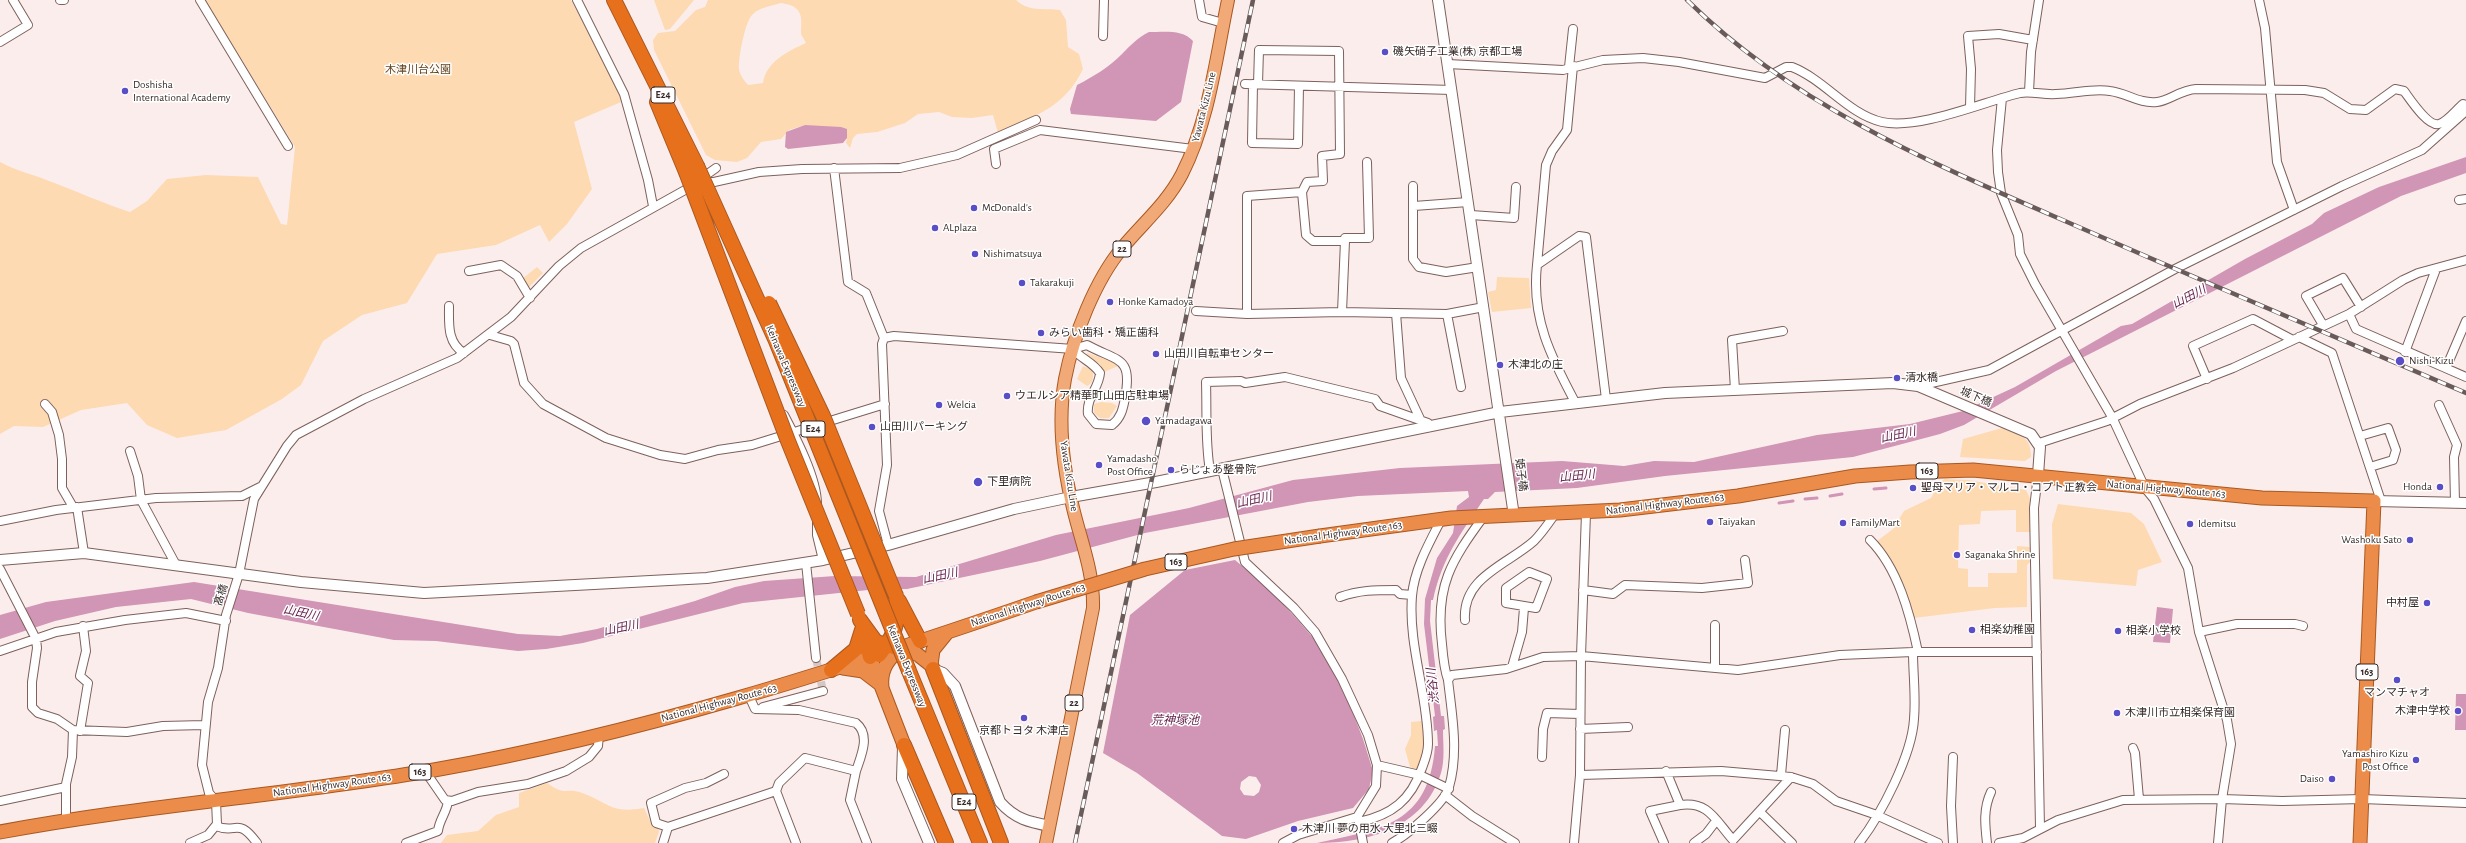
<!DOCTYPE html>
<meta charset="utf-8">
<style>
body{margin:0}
canvas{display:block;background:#fbedeb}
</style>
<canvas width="2466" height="843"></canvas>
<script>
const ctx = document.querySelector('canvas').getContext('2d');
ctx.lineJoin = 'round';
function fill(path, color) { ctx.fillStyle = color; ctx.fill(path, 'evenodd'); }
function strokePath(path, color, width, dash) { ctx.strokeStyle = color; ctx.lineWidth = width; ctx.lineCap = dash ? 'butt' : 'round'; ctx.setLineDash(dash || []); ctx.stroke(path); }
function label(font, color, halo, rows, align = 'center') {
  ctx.font = font + ' "Alegreya Sans","Noto Sans JP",sans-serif'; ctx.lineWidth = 3; ctx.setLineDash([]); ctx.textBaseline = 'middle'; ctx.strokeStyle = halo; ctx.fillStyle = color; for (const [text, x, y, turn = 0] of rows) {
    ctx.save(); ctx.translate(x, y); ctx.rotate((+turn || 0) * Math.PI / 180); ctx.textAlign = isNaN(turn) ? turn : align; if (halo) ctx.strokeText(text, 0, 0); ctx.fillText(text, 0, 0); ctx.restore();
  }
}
fill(new Path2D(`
 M205 0H571L620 93 621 102 574 122 592 189 567 224 549 242 540 225 496 245 437 254 407 303 362 315 323 341 301 385 282 399 226 430 177 438 147 425 127 403 81 410 43 427 14 426 0 434V162C16 171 32 174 49 181 76 191 102 203 130 212L147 201 167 179 206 175 258 177 281 224 287 225 295 147Z
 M654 0H694L670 29 665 30Z
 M708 0H1016C1028 12 1044 8 1060 10L1066 20 1068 47 1079 54 1083 69C1065 107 1034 117 998 133L993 115 972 118 952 117 939 112 918 114 905 123 877 132 857 134 853 138 850 148 846 143 847 138 819 127 805 125 789 130 781 139 761 142 747 158 737 162 715 160 706 155 654 50 653 40 658 33 675 31 696 10 705 7ZM781 3C803 6 802 16 801 34L806 43C788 51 766 62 763 83L748 85C744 80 740 76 739 69 738 59 745 22 752 15 759 7 772 6 781 3Z
 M537 267 543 273 529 287 522 279Z
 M1497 277 1529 278 1531 308 1492 312 1488 292 1496 290Z
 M1087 353 1111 361 1118 366 1104 372 1100 364 1086 356Z
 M1083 366 1092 370C1094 376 1094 383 1087 386L1077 379Z
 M1101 402 1112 403 1117 406 1109 418H1100L1094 413V404Z
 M2002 428C2020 436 2031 435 2031 457L2025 461 1960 457 1963 439Z
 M1944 479 1968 480 2026 490 2031 501 2030 532H2016V510L1981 511 1980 524 1959 525 1958 568 1968 569V587H1988V573H2017V546L2030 547V562L2027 565V607L1995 608 1914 618 1895 575 1877 541 1893 529 1904 511 1931 498 1938 485Z
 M2058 504 2131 513 2144 524 2162 562 2138 570 2136 586 2053 579 2052 524Z
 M1422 721 1425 752 1419 771 1410 767 1405 749 1411 735V722Z
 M547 783C566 797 566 787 582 793 610 803 610 814 644 808L652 825 658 828 659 832 655 843H441L447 835 478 831 496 815 519 807V793Z`), '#fedab2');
fill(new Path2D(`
 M1149 32C1163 32 1183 29 1193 41L1181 102 1156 121 1071 114 1070 109 1077 85C1093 77 1109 67 1122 54 1131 45 1137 38 1149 32Z
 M805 125 841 127 847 129V138L843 143 788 149 785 147 786 132Z
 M2466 157V173L2401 196 2056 371 1964 425 1940 434 1853 457 1665 476 1577 488 1495 492 1488 499H1484C1461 533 1442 558 1433 600H1431L1430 621 1441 716H1444L1445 729 1443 730C1443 744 1445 759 1441 773 1424 828 1368 843 1317 843 1381 829 1429 825 1435 746H1438L1437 730 1434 731 1433 717 1435 716 1424 624 1425 599 1437 558 1453 533 1457 506 1469 497 1468 491 1358 496 1308 502 1145 533 1040 561 907 589 868 590 743 603 583 643 546 649 518 651 436 641 394 640 248 613 191 599 116 607 55 621 0 639V615L46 602 194 582 518 634 560 636 597 629 695 601 735 587 764 581 835 576 916 577 1056 535 1189 508 1293 480 1400 468 1562 461 1624 466 1654 461 1694 462 1817 435 1910 424 1963 411 2015 387 2121 326 2132 324 2245 259 2312 224 2324 213 2379 187Z
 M1235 560 1268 588 1296 618 1314 639 1330 666 1348 700 1363 739 1373 771 1369 789 1353 808 1298 821 1246 839 1222 836 1137 773 1103 753 1130 615 1185 570ZM1249 776 1256 777 1261 785 1259 792 1254 796 1244 795 1240 789 1241 782Z
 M2157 607 2173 609 2170 643 2153 642Z
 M2456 694H2466V730H2455Z`), '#d195b6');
strokePath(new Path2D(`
 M1874 489 1886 488
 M1830 496 1842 494
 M1805 499 1817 498
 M1779 503 1793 501`), '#d195b6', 3);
strokePath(new Path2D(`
 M816 658 823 691`), '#d4c6c4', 8, [8, 4]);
const minor = new Path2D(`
 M60 0H64
 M200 0 288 146
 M577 0 624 94 648 180 653 206
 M1199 0 1202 17 1223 23
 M2259 0 2265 28 2277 162 2294 210
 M1103 36 1104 0
 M0 42 28 25 13 0
 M1448 64 1563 70 1603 60 1643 58 1679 62 1765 78 1786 67H1792C1825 80 1848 114 1882 122 1919 130 1983 102 2020 93 2031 91 2044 95 2056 94 2074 94 2092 88 2110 91 2127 93 2139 104 2157 102 2169 101 2180 90 2196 89L2305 90 2324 93 2350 109 2366 110 2395 89 2404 91C2410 99 2428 127 2439 124 2447 122 2457 109 2463 104L2466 105
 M1569 67 1573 29
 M1245 84 1452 90
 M1253 84 1252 143 1298 144 1299 86
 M1258 84 1259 50 1339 51 1340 154 1322 156 1323 181 1307 182 1302 192
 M2029 92 2031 52 2039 0
 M2002 98 1997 150 1998 172 2001 193 2018 235 2020 254 2035 284 2112 417 2145 488 2154 499 2188 568 2199 632 2227 720 2231 744 2222 799 2218 843
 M1970 107 1971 69 1968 36 1999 34 2033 40
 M996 164 994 149 1040 130 1193 149
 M834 168 848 282 866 293 884 338 882 344 887 465 879 511 888 545
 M702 181 714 182 759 172 802 169 900 168 957 155 1036 120
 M1413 186V259L1419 267 1446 272 1478 267
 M2459 200 2466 199
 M1414 206 1468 202
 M1471 215 1514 218 1516 187
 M1345 241V238H1369L1367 162
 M1537 265 1546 165 1552 151 1567 130 1573 66
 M469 271 501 265 517 276 530 298
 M449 306C449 324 447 343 464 353
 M1196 311 1247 314 1342 312 1345 241H1313L1306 235 1302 192 1247 196V314
 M1342 312 1447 314 1484 307
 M1396 313 1401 378 1421 421
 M1447 314 1461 387
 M2349 314 2356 329 2466 377
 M2323 325 2306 296 2343 278 2361 307
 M490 335 511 341 514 344 524 383 543 404 606 438 660 455 685 459 718 450 752 445 885 404
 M2299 337 2332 353 2381 501
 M884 338 894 336 1073 349 1087 345C1118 362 1133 356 1125 398 1123 409 1121 418 1112 425L1096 424 1088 414C1086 398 1099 388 1100 373 1093 362 1081 359 1073 349
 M2405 352 2436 269
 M2446 368 2466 321
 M2207 379 2193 346 2253 319 2291 339
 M1918 386 1989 370 2175 269 2342 186 2422 150 2466 111
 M1735 390 1732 340 1783 331
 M1575 402C1551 357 1531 318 1537 265L1579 236 1586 237 1606 399
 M45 404 52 412 59 435 62 459V488L73 507
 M2439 405 2457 445 2454 457 2455 503
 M784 415C796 438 817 478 817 504
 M2360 436 2388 428 2396 450 2393 460 2370 467
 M2039 443 2107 421 2140 404 2233 368 2349 314 2403 280 2418 273 2466 260
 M130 451 138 476 141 500 176 565
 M1222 469 1245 562 1294 608 1315 632 1342 679 1368 735 1377 765 1376 786 1357 817 1298 835 1283 843
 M1210 471C1205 441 1207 412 1206 382L1241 381 1245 383 1285 377 1375 399 1380 406 1428 423 1430 427
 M2038 475 2034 508 2040 828
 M77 507 84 553
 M817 520V535L823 560
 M0 521 56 510 156 498 242 496 260 487
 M1870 540C1898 568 1910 614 1918 652
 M806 563 816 658
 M0 569 36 639 37 648 32 682V707L38 713 57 719 73 730 72 757 66 784V820
 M1529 572 1547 579 1536 608 1506 603V588Z
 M1583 590 1613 594 1625 585 1702 588 1748 583 1745 560
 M1340 597C1359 590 1375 590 1396 590L1400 594 1412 595
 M1465 620C1462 577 1507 565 1534 541 1542 533 1548 524 1555 514
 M1715 625V668
 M2199 632 2237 624H2295L2303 626
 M0 651 56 632 125 620 186 613 226 621
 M1512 667 1522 632 1524 608
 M1448 680C1444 669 1443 656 1442 644 1435 586 1451 561 1484 516
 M749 696 755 709 799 710 856 723C871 735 861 756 856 771
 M763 707 823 691
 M1580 729 1628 727
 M73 730 127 732 163 726 204 725
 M80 731 88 683 80 676 86 651 83 626
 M2133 748 2135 753 2139 799
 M1542 757 1543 729 1547 713 1580 714
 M1953 757 1951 806 1953 843
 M1377 765 1420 775 1449 789
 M425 771 445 800 452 801 478 792 528 784 566 771 589 757 598 746 599 734
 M1666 771 1680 805C1709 801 1715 820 1733 840L1791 777
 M1580 775 1721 771 1791 777 1813 784 1836 801 1874 814 1938 843
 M1781 775 1785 730
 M1445 795 1472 816 1515 843
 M0 801 66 787
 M1760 812 1792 843
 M1358 817 1363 843
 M1359 822C1392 815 1411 800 1422 768 1425 760 1428 753 1428 744 1428 695 1408 646 1412 596 1414 570 1429 543 1441 520
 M216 826C237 835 237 816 257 843
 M668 827 656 823 651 803 685 788 706 783 724 774
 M190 843 208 835 217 824 216 801 209 793 202 765 208 702 218 668 226 615 239 574 254 499 287 446 296 435 364 399 457 358 511 317 559 266 581 248 685 190 716 168
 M406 843 438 831C439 820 447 812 448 801
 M663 843 668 827 776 791
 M796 843 776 791 779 783 805 758 856 771 850 800 867 843
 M1392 843C1407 835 1445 803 1449 787 1459 752 1452 715 1448 680L1452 675 1506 669 1543 657 1581 656 1738 670 1840 655 1913 652H2037
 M1574 843 1580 775 1581 656 1586 513
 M1664 843 1650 811 1680 805
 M1694 843 1706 834 1716 821
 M1859 843C1881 815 1912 755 1914 719 1916 697 1913 674 1913 652
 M1987 843C1985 825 1983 809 1991 792
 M1999 843 2023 838 2058 820 2123 800 2222 799 2282 801 2362 799 2466 803`);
const tertiary = new Path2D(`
 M1438 0 1514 516
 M2374 501 2466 503
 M0 560 84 553 301 582 424 593 707 578 823 560 888 545 1014 509 1071 497 1156 482 1500 412 1665 393 1893 383 1918 386 2031 434 2040 447 2038 475
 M933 669 943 673 955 686 1000 802C1015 819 1029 822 1050 826
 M903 747 902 779 929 843`);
const primary = new Path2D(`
 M1046 843 1093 608C1094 574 1082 544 1074 512 1063 468 1057 423 1065 379 1073 337 1095 280 1123 247 1143 223 1167 203 1182 174 1209 121 1216 58 1228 0`);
const trunk = new Path2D(`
 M1320 536 1451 518 1620 510 1738 496 1855 476 1910 472 1973 470 2262 498 2374 501 2360 843
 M897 652 917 654 931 665
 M870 657 904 745
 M931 665 933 650 946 634
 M843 668 863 671 880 684
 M882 687C880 671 888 658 901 649
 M0 832C144 805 290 795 434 770 639 734 839 670 1036 602`);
const motorway = new Path2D(`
 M614 0 697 166
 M657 102 686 172
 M899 601 920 641
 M860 620 876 642 894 647
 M863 631 870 657
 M879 655C895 636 900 620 896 596
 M933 669 1001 843
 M831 670 856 649 862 630
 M909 671 980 843
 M904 745 946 843`);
strokePath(minor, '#7d615c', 10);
strokePath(tertiary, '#7d615c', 12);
strokePath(primary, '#a95821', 14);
strokePath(trunk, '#a95821', 15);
strokePath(motorway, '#a95821', 16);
strokePath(minor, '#fff', 8);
strokePath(tertiary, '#fff', 10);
strokePath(primary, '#f1a977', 12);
strokePath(trunk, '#ec8c4a', 13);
strokePath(motorway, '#e7701c', 14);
const rail = new Path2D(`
 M1687 0C1797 109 1941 167 2081 228 2209 284 2338 338 2466 393
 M1075 843 1253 0`);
strokePath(rail, '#685b59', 4.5);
strokePath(rail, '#fff', 3, [9]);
const trunkBridge = new Path2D(`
 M1036 602 1145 569 1234 549 1320 536`);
const motorwayBridge = new Path2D(`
 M697 166 776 341 909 671
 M686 172 788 441 858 614
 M769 303 823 416 896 596`);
strokePath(trunkBridge, '#a95821', 15, []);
strokePath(motorwayBridge, '#a95821', 16, []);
strokePath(trunkBridge, '#ec8c4a', 13);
strokePath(motorwayBridge, '#e7701c', 14);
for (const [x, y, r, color] of [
 [1385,52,4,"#594ec6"],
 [125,91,4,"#594ec6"],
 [974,208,4,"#594ec6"],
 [935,228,4,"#594ec6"],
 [975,254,4,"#594ec6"],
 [1022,283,4,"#594ec6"],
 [1110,302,4,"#594ec6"],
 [1041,333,4,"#594ec6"],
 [1156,354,4,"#594ec6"],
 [2400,361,5,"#594ec6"],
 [1500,365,4,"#594ec6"],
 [1897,378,4,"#594ec6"],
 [1007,396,4,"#594ec6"],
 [939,405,4,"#594ec6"],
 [1146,421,5,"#594ec6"],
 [872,427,4,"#594ec6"],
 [1099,465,4,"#594ec6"],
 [1171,470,4,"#594ec6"],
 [978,482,5,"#594ec6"],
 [2440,487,4,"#594ec6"],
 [1913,488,4,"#594ec6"],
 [1710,522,4,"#594ec6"],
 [1843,523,4,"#594ec6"],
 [2190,524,4,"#594ec6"],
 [2410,540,4,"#594ec6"],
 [1957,555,4,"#594ec6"],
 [2427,603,4,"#594ec6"],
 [1972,630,4,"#594ec6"],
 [2118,631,4,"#594ec6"],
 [2397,680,4,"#594ec6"],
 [2458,711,4,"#594ec6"],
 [2117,713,4,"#594ec6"],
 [1024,718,4,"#594ec6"],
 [2416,760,4,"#594ec6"],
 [2332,779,4,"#594ec6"],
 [1294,829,4,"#594ec6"]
]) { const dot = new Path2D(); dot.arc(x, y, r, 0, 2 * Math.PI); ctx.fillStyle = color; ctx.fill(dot); strokePath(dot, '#fff', 1.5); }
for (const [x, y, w] of [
 [663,95,24],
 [1122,249,18],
 [813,429,24],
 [1927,471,22],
 [1176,562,22],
 [2367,672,22],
 [1074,703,18],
 [420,772,22],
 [964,802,24]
]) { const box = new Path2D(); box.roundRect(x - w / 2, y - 8, w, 16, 3); ctx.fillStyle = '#fff'; ctx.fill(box); strokePath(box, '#372b29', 1); }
label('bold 10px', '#372b29', null, [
 ["E24",663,95],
 ["22",1122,249],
 ["E24",813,429],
 ["163",1927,471],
 ["163",1176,562],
 ["163",2367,672],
 ["22",1074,703],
 ["163",420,772],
 ["E24",964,802]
]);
label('11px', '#372b29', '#fff', [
 ["磯矢硝子工業(株) 京都工場",1393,52],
 ["Doshisha",133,85],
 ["International Academy",133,98],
 ["McDonald's",982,208],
 ["ALplaza",943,228],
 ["Nishimatsuya",983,254],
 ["Takarakuji",1030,283],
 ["Honke Kamadoya",1118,302],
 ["みらい歯科・矯正歯科",1049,333],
 ["山田川自転車センター",1164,354],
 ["Nishi-Kizu",2409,361],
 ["木津北の庄",1508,365],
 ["清水橋",1905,378],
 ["ウエルシア精華町山田店駐車場",1015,396],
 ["Welcia",947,405],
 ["Yamadagawa",1155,421],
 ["山田川パーキング",880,427],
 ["Yamadasho",1107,459],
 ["Post Office",1107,472],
 ["らじょあ整骨院",1179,470],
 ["下里病院",987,482],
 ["Honda",2432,487,"right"],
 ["聖母マリア・マルコ・コプト正教会",1921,488],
 ["Taiyakan",1718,522],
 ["FamilyMart",1851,523],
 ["Idemitsu",2198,524],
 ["Washoku Sato",2402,540,"right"],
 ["Saganaka Shrine",1965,555],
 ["中村屋",2419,603,"right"],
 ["相楽幼稚園",1980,630],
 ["相楽小学校",2126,631],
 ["マンマチャオ",2397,693,"center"],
 ["木津中学校",2450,711,"right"],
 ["木津川市立相楽保育園",2125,713],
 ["京都トヨタ 木津店",1024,731,"center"],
 ["Yamashiro Kizu",2408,754,"right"],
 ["Post Office",2408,767,"right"],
 ["Daiso",2324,779,"right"],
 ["木津川 夢の用水 大里北三畷",1302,829]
], 'left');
label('11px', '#62441d', '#fff', [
 ["木津川台公園",418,70]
]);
label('11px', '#372b29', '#fff', [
 ["Yawata Kizu Line",1204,107,-76],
 ["Keinawa Expressway",786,366,67],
 ["城下橋",1976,397,23],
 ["姫子橋",1521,475,83],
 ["Yawata Kizu Line",1069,476,81],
 ["National Highway Route 163",2166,489,5],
 ["National Highway Route 163",1665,504,-7],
 ["National Highway Route 163",1343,533,-8],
 ["髙橋",221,595,-73],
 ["National Highway Route 163",1028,605,-18],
 ["Keinawa Expressway",907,666,68],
 ["National Highway Route 163",719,703,-15],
 ["National Highway Route 163",332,785,-8]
]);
label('italic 12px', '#641d4a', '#fff', [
 ["山田川",2189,297,-28],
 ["山田川",1898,435,-12],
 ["山田川",1577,476,-6],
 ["山田川",1254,500,-13],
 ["山田川",940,576,-12],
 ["山田川",301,613,12],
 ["山田川",621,628,-12],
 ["渋谷川",1433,686,-96],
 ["荒神塚池",1175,720]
]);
</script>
